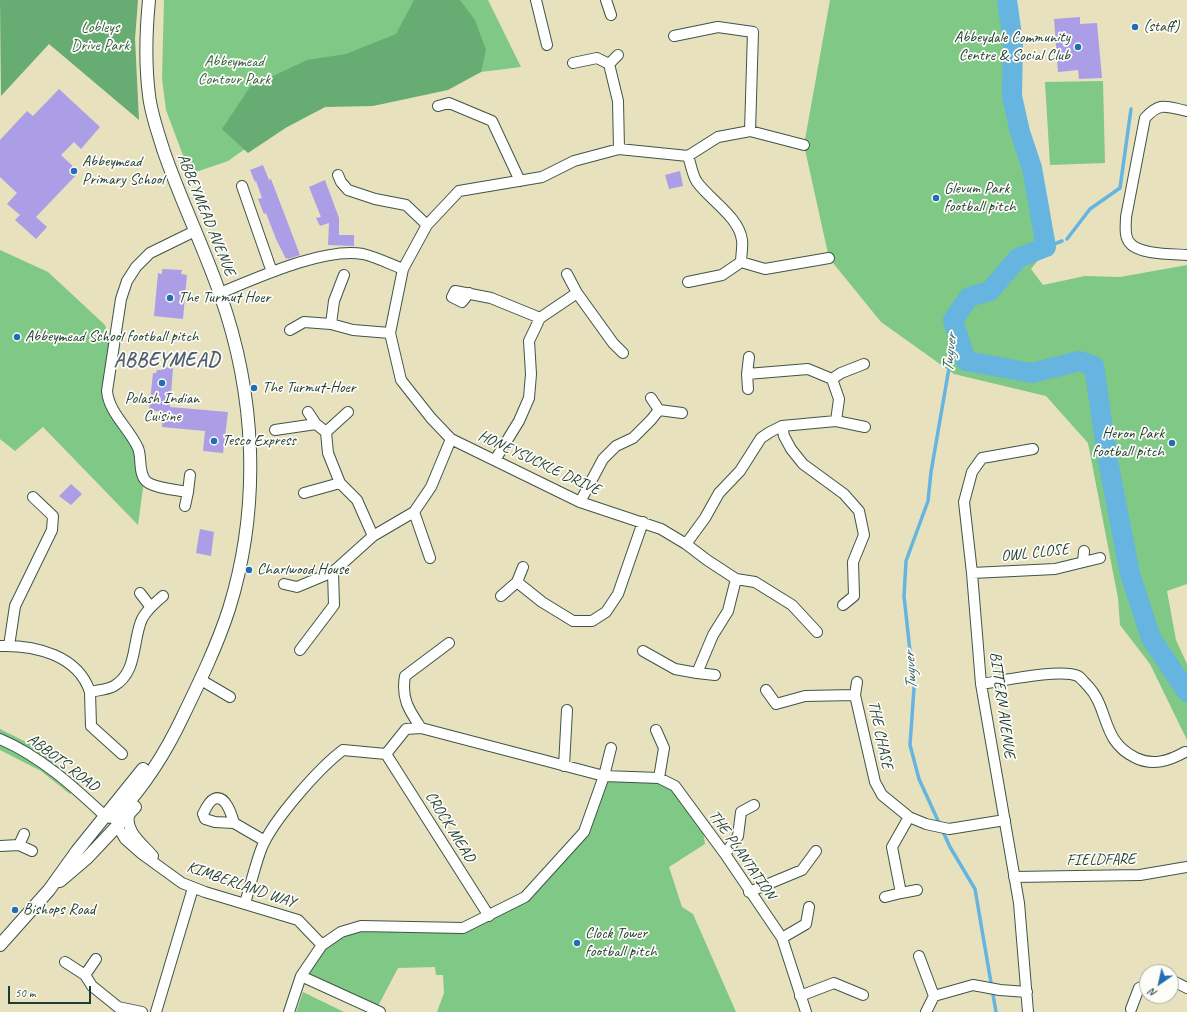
<!DOCTYPE html>
<style>
body{margin:0}
#map{position:relative;width:1187px;height:1012px;overflow:hidden;background:#e8e1bd;font-family:Caveat,sans-serif}
canvas{display:block}
.north{position:absolute;left:1139px;top:964px;width:40px;height:40px;box-sizing:border-box;background:#fdfcf7;border:1px solid #a4b0a9;border-radius:50%;rotate:214deg;font-size:11px;font-weight:700;line-height:16px;text-align:center;color:#1f3d34}
.north::after{content:'';display:block;margin:auto;width:14px;height:18px;background:#1f6fb2;clip-path:polygon(50% 0,100% 100%,50% 72%,0 100%)}
.scale{position:absolute;left:8px;top:986px;width:83px;height:18px;box-sizing:border-box;border:2px solid #1f3d34;border-top:0;padding-left:5px;font-size:12px;line-height:14px;white-space:nowrap;color:#1f3d34;-webkit-text-stroke:3px #fdfcf7;paint-order:stroke}
</style>
<div id="map">
<canvas width="1187" height="1012"></canvas>
<div class="north">N</div>
<div class="scale">50 m</div>
</div>
<script>
const ctx = document.querySelector('canvas').getContext('2d');
ctx.lineJoin = 'round';
function fill(path, color) { ctx.fillStyle = color; ctx.fill(path, 'evenodd'); }
function strokePath(path, color, width, dash) { ctx.strokeStyle = color; ctx.lineWidth = width; ctx.lineCap = dash ? 'butt' : 'round'; ctx.setLineDash(dash || []); ctx.stroke(path); }
function label(font, color, halo, rows, align = 'center') {
  ctx.font = font + ' Caveat,sans-serif'; ctx.lineWidth = 3.5; ctx.setLineDash([]); ctx.textBaseline = 'middle'; ctx.strokeStyle = halo; ctx.fillStyle = color; for (const [text, x, y, turn = 0] of rows) {
    ctx.save(); ctx.translate(x, y); ctx.rotate((+turn || 0) * Math.PI / 180); ctx.textAlign = isNaN(turn) ? turn : align; if (halo) ctx.strokeText(text, 0, 0); ctx.fillText(text, 0, 0); ctx.restore();
  }
}
fill(new Path2D(`
 M164 0H488L521 67 481 72 446 87 371 103 325 107 245 149 228 161 190 174 166 110 162 78Z
 M830 0H1007L1013 43 1012 96 1020 132 1032 168 1041 210 1050 245 1031 269 1043 285 1085 276 1120 277 1187 265V584L1167 591 1176 640 1187 664V740L1150 664 1120 625 1118 598 1088 443 1046 396 954 374 881 322 829 258 804 145Z
 M1103 81 1105 163 1050 165 1045 82Z
 M0 250 48 272 105 325 113 353 107 391 137 445 146 481 143 488 138 525 43 427 15 451 0 439Z
 M0 729 32 745 79 784 78 785 35 750 0 733Z
 M0 744 35 763 71 793 70 794 41 771 0 750Z
 M604 776 659 778 675 786 702 824 705 844 669 867 682 907 693 914 736 1012H437L444 993 443 975H436L435 967 398 968 376 1010 301 976 322 945 361 926 463 928 525 897 584 832Z
 M303 992 344 1012H296Z`), '#7fc885');
fill(new Path2D(`
 M0 0H138L135 39 139 120 49 44 1 96Z
 M414 0H460L475 20 486 50 481 72 448 90 373 106 325 107 287 127 248 153 222 129 250 87 307 60 346 54 396 34Z`), '#67ac72');
strokePath(new Path2D(`
 M1067 239 1090 209 1120 188 1131 109
 M1046 247 1062 241
 M953 320V345L931 472 928 501 906 561 904 596 914 688 910 745 919 779 950 847 975 889 996 1012`), '#65b5e0', 3.5);
strokePath(new Path2D(`
 M1007 0 1013 43 1012 96 1020 132 1032 168 1046 247 1018 258 990 291 969 297 953 320 966 361 1032 373 1079 361 1094 366 1107 456 1130 574 1151 638 1187 692`), '#65b5e0', 20);
fill(new Path2D(`
 M1080 17V24L1097 23 1102 78 1079 79 1078 70 1058 72 1054 19Z
 M59 89 100 127 81 149 74 142 61 155 79 172 36 217 47 227 36 239 15 220 20 215 7 204 17 193 0 177V140L27 111 33 116Z
 M263 165 269 180 271 179 300 255 288 259V258L286 259 276 239 266 213 264 214 258 199 262 198 256 181 255 182 250 170Z
 M680 171 683 186 669 189 665 175Z
 M325 180 339 218V235H354V246L328 245 329 223 320 226 316 218 321 217 309 187Z
 M162 269 182 270 181 274 187 275 183 319 154 316 158 273 162 274Z
 M162 367 173 368 170 407 228 412 223 453 203 451 205 431 162 427 163 412 149 410 153 373H156L157 370H162Z
 M71 484 82 494 71 505 59 496Z
 M200 529 214 532 211 556 196 553Z`), '#ab9de6');
const minor = new Path2D(`
 M536 0 547 45
 M606 0 611 15
 M674 36 718 27 753 32 750 131
 M573 63 597 58 609 64 618 101 619 149
 M609 64 618 55
 M438 106 449 103 492 121 520 181
 M1187 111C1166 107 1161 101 1145 118L1126 217C1126 225 1124 235 1129 242 1138 255 1172 254 1187 255
 M804 145 750 131 718 137 688 156 619 149 574 161 542 177 459 191 427 225 403 269 390 333 401 380 431 418 451 439 580 502 661 529 686 544 707 560 736 579 755 582 792 605 817 632
 M688 156C691 164 692 175 697 182 710 200 739 217 742 240 743 247 741 255 741 262L765 269 829 258
 M338 175 341 182 348 190 375 199 406 205 427 225
 M242 186 272 272
 M567 274 577 293
 M688 282 722 275 741 262
 M220 293C257 278 324 247 363 254 376 257 390 264 403 269
 M469 293 462 302 452 297 455 291 491 298 540 318
 M331 324 334 301 344 275
 M290 330 304 322 331 324 353 330 390 333
 M749 357 747 374 808 369 832 379 839 399 836 421
 M747 374 748 389
 M832 379 841 373 864 364
 M651 398 659 410
 M308 412 316 424 326 432 328 453 340 483 357 500 373 536 414 512 431 487 451 439
 M782 426 784 436 791 449 803 464 844 494 859 511 864 535 853 562 854 596 843 605
 M275 430 316 424
 M326 432 348 412
 M495 460 519 421 529 398 531 374 529 341 540 318 577 293 613 343 623 353
 M188 492 190 475
 M304 493 340 483
 M580 502 603 459 616 446 633 438 651 420 659 410 682 413
 M185 506 188 492C177 490 153 488 146 481 138 473 142 457 138 448 129 428 109 413 107 391L121 299 127 281 136 267 150 253 195 231
 M414 512 430 558
 M686 544 705 518 719 493 740 471 761 438 770 432 782 426 836 421 865 427
 M1083 562 1084 551
 M972 573 1055 569 1100 558
 M517 582 523 567
 M284 584 297 587 333 572 373 536
 M140 593 150 606
 M501 596 517 582 542 602 573 621H592L606 612 618 594 643 522
 M0 646C35 645 78 655 90 692
 M9 646 15 606 52 530 53 516 33 497
 M300 650 334 605 333 572
 M643 651 675 669 697 673 713 635 728 611 736 579
 M697 673 715 675
 M201 680 230 697
 M981 684C1002 681 1061 668 1078 676 1081 678 1084 682 1087 685 1110 708 1100 741 1136 758 1153 766 1169 761 1185 752
 M766 690 776 704 805 696 855 695 875 782 882 795 909 817 926 824 949 829 1005 820
 M855 695 857 682
 M421 728C409 710 401 699 405 676L449 643
 M656 730 664 748 659 778
 M0 739C40 756 73 786 105 816
 M122 754 91 726 90 692C98 690 107 690 114 686 138 672 132 641 142 619 147 609 155 603 163 596
 M386 754 406 729 421 728 604 776 659 778 675 786 725 854 782 938 806 1012
 M386 754 489 916
 M564 766 567 710
 M130 813C123 830 143 844 153 856
 M909 817 892 847 901 893 917 890
 M234 823C232 816 226 794 214 799 209 801 205 810 203 814L205 819 215 822 234 823 265 841
 M118 827 125 839 142 854 182 883 205 892 298 920 322 945
 M19 845 24 834
 M0 846 19 845 32 851
 M725 854 738 836 741 812 754 805
 M1014 877 1140 875 1187 867
 M749 892 802 870 816 851
 M885 897 901 893
 M245 903C251 884 255 865 262 847 274 819 319 768 343 750L386 754
 M782 938 806 924 809 907
 M919 956 934 996 973 985 1000 990 1027 992
 M65 962 85 975 92 986 118 1007 142 1012
 M85 975 96 959
 M301 976 380 1012
 M1171 980 1187 988
 M800 996 834 983 863 995
 M1131 1009 1139 988 1147 984
 M156 1012 193 888
 M289 1012 301 976 322 945 341 932 361 926 463 928 525 897 584 832 604 776 611 748
 M926 1012 934 996
 M1028 1012 1019 903 981 684 972 573 964 502 972 472 982 458 1033 449`);
const tertiary = new Path2D(`
 M105 816 113 817 119 813C145 785 167 750 183 716 200 681 217 646 229 609 261 506 256 395 220 294 203 245 180 199 163 149 158 132 151 114 149 95 145 64 146 31 149 0
 M60 881 87 858 135 807
 M0 945 49 890 77 851 143 769`);
strokePath(minor, '#3d5649', 12);
strokePath(tertiary, '#3d5649', 14);
strokePath(minor, '#fff', 10);
strokePath(tertiary, '#fff', 12);
for (const [x, y, r, color] of [
 [1135,27,4,"#1f6fb2"],
 [1078,47,4,"#1f6fb2"],
 [74,171,4,"#1f6fb2"],
 [936,198,4,"#1f6fb2"],
 [170,298,4,"#1f6fb2"],
 [17,337,4,"#1f6fb2"],
 [162,383,4,"#1f6fb2"],
 [254,388,4,"#1f6fb2"],
 [214,441,4,"#1f6fb2"],
 [1172,443,4,"#1f6fb2"],
 [249,570,4,"#1f6fb2"],
 [15,910,4,"#1f6fb2"],
 [577,943,4,"#1f6fb2"]
]) { const dot = new Path2D(); dot.arc(x, y, r, 0, 2 * Math.PI); ctx.fillStyle = color; ctx.fill(dot); strokePath(dot, '#fdfcf7', 1.5); }
label('16px', '#1f3d34', '#fdfcf7', [
 ["(staff)",1143,27],
 ["Abbeydale Community",1070,38,"right"],
 ["Centre & Social Club",1070,56,"right"],
 ["Abbeymead",82,162],
 ["Primary School",82,180],
 ["Glevum Park",944,189],
 ["football pitch",944,207],
 ["The Turmut Hoer",178,298],
 ["Abbeymead School football pitch",25,337],
 ["The Turmut-Hoer",262,388],
 ["Polash Indian",162,399,"center"],
 ["Cuisine",162,417,"center"],
 ["Heron Park",1164,434,"right"],
 ["football pitch",1164,452,"right"],
 ["Tesco Express",222,441],
 ["Charlwood House",257,570],
 ["Bishops Road",23,910],
 ["Clock Tower",585,934],
 ["football pitch",585,952]
], 'left');
label('16px', '#376048', '#fdfcf7', [
 ["Lobleys",100,28],
 ["Drive Park",100,46],
 ["Abbeymead",234,62],
 ["Contour Park",234,80]
]);
label('16px', '#1f3d34', '#fdfcf7', [
 ["ABBEYMEAD AVENUE",206,215,68],
 ["HONEYSUCKLE DRIVE",539,463,25],
 ["OWL CLOSE",1035,553,-6],
 ["BITTERN AVENUE",1002,705,82],
 ["THE CHASE",880,735,78],
 ["ABBOTS ROAD",63,763,37],
 ["CROCK MEAD",450,827,58],
 ["THE PLANTATION",742,855,55],
 ["FIELDFARE",1101,860,-1],
 ["KIMBERLAND WAY",241,885,19]
]);
label('italic 17px', '#346168', '#fdfcf7', [
 ["Twyver",950,353,-84],
 ["Twyver",911,671,-94]
]);
ctx.letterSpacing = '1px';
label('bold 20px', '#505f72', '#fdfcf7', [
 ["ABBEYMEAD",167,361]
]);
ctx.letterSpacing = '0px';
</script>
